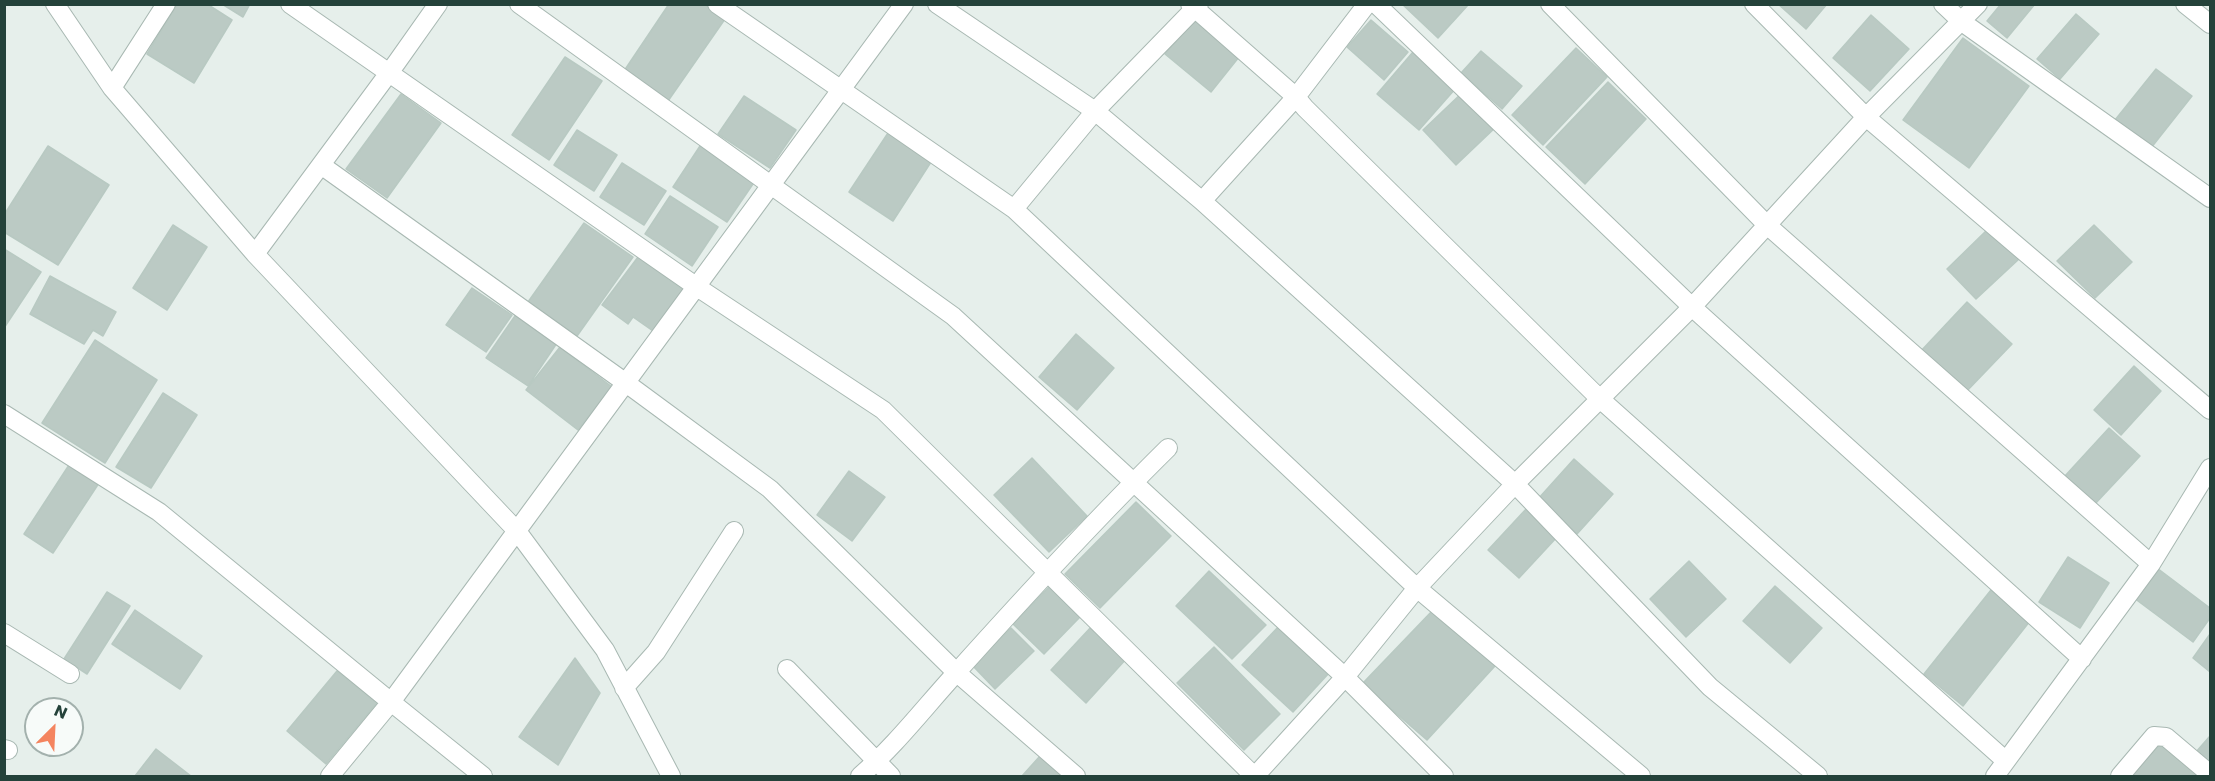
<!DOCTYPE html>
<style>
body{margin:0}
#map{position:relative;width:2215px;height:781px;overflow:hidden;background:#e6efeb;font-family:Poppins,sans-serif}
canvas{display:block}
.frame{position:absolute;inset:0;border:6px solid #24423a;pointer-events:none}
.north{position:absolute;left:24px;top:697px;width:60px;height:60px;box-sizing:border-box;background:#f7fbf9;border:2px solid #a3b1ad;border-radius:50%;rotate:24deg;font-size:16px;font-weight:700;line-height:24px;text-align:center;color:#24423a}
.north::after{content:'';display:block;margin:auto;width:21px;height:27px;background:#f4845f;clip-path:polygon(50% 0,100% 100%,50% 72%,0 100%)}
</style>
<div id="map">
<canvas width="2215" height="781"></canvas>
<div class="frame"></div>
<div class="north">N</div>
</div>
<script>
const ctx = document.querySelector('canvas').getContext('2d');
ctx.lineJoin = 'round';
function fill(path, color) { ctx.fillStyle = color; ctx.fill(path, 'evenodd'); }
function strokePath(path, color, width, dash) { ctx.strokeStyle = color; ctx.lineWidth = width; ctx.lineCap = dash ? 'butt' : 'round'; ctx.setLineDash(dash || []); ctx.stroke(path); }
const building = new Path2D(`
 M177 4H207L232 20 194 83 147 54Z
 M222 4H250L243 17Z
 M669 4H704L725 19 668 101 624 71Z
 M1402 4H1469L1438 38Z
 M1778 4H1827L1806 29Z
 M2001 4H2035L2007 38 1987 21Z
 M2076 14 2099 34 2060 79 2037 59Z
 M1198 15 1243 52 1211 92 1165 54Z
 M1871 15 1909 49 1870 91 1833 58Z
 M1371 20 1408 52 1384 80 1347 47Z
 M1963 38 2029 86 1969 168 1903 120Z
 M1576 48 1607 77 1543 145 1512 115Z
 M1481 51 1522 86 1502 109 1461 73Z
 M1413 52 1456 88 1419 130 1377 94Z
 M565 57 602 81 549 160 512 135Z
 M2156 69 2192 96 2147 153 2111 125Z
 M1608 82 1646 119 1585 184 1546 147Z
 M1465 90 1498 125 1456 165 1423 130Z
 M401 94 441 123 387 198 346 169Z
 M744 96 796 130 770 168 718 134Z
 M577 130 617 155 594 191 554 165Z
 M888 133 931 162 893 221 849 192Z
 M48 146 109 185 58 265 4 232V215Z
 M700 146 755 181 727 222 673 187Z
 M622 163 666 191 644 225 600 197Z
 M670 196 718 227 692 266 645 234Z
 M584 223 633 257 577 336 528 302Z
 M173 225 207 247 167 310 133 288Z
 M2094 225 2132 262 2095 298 2057 261Z
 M1989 228 2019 259 1976 299 1947 269Z
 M4 249 41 272 4 328Z
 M638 257 684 290 653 331 633 317 628 324 602 305Z
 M50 276 116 312 103 336 93 330 84 344 30 314Z
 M472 288 512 315 486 352 446 325Z
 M1967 302 2012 344 1964 394 1919 353Z
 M517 313 559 340 528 386 486 358Z
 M1076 334 1114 368 1077 410 1039 377Z
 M95 340 157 380 105 463 42 423Z
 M560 347 612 387 578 430 526 390Z
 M2134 366 2161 391 2121 435 2094 410Z
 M163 393 197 415 151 488 116 467Z
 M2109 428 2140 456 2094 505 2064 477Z
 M1032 458 1087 516 1049 552 994 495Z
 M1574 459 1613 494 1577 534 1538 499Z
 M69 465 99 483 53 553 24 534Z
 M849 471 885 497 852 541 817 515Z
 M1136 502 1171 536 1100 608 1065 574Z
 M1527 508 1558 536 1519 578 1488 550Z
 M2068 557 2109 583 2080 628 2039 602Z
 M1689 561 1726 599 1686 637 1650 599Z
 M2157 568 2210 608V618L2193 642 2134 598Z
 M1209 571 1266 625 1232 659 1176 606Z
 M1775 586 1822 628 1790 663 1743 621Z
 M1049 587 1080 617 1044 654 1013 624Z
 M1991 590 2030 621 1963 706 1924 674Z
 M107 592 130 606 87 674 64 659Z
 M135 610 202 656 180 689 112 644Z
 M1433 610 1495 666 1427 740 1362 684Z
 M1280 625 1330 672 1293 712 1242 665Z
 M1092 626 1127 658 1086 703 1051 670Z
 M1011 628 1034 651 995 689 972 665Z
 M2210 634V672L2193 658Z
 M1214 647 1280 714 1244 750 1177 683Z
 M575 658 600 693 558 765 519 737Z
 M337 671 377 703 326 764 287 731Z
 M2210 736V765L2196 752Z
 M2163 740 2201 771 2196 776H2132Z
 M156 749 191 776H135Z
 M1040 756 1063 776H1022Z`);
fill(building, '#bbcac4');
strokePath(building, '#b8c9c2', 1.5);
const street = new Path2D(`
 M55 4 112 88 255 254 517 531 605 650 671 776
 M290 4 697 287 883 410 1254 776
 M519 4 953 316 1345 677 1444 776
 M717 4 1014 209 1417 588 1641 776
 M937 4 1095 111 1202 201 1515 484 1710 687 1818 776
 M1190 4 1296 97 1305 108 1599 398 2006 761
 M1376 4 1692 307 2082 659
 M1550 4 1767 225 2151 564
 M1754 4 1866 117 2210 410
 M1943 4 1962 22 2210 198
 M2185 4 2210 24
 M112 88 166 4
 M321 165 626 383 770 489 956 672 1076 776
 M1202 201 1296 97 1367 4
 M1014 209 1095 111 1199 4
 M255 254 397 62 438 4
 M4 414 159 512 391 702 904 4
 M4 633 70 674
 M787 669 891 776
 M624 688 656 652 734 531
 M4 749 8 750
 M330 776 391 702 483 776
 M860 776C895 746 924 708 956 673 1025 596 1095 520 1168 448
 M1255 776 1345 677 1417 588 1515 484 1692 307 1866 117 1978 4
 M1995 776 2151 564 2210 468
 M2120 776 2154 736 2166 737 2210 774`);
strokePath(street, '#a8b8b2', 20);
strokePath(street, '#fff', 18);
</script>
